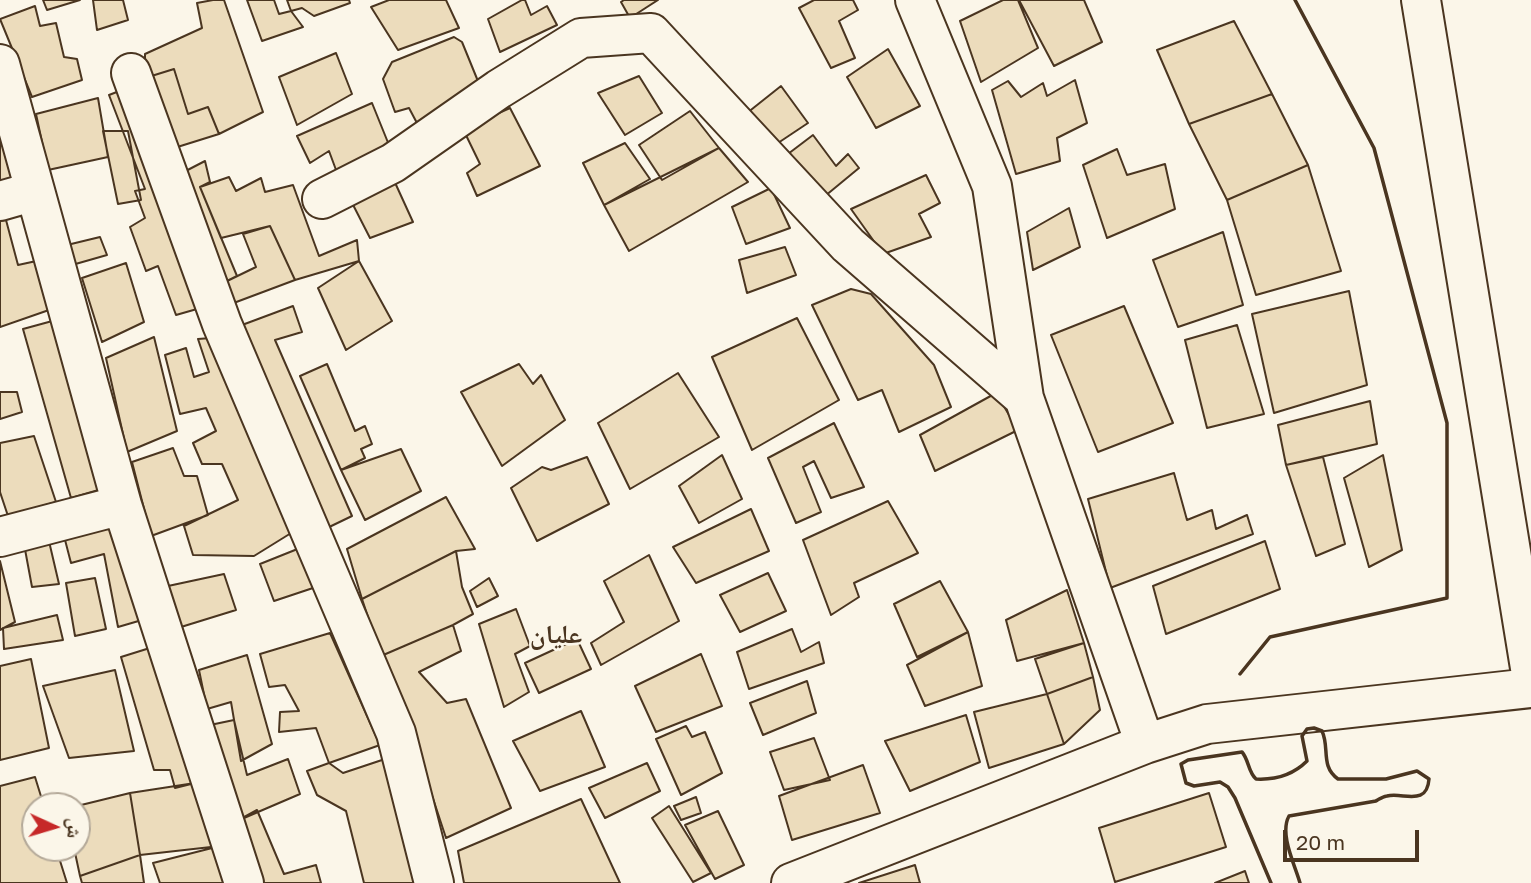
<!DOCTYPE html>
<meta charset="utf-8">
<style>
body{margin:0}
#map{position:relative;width:1531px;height:883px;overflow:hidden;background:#fbf6e9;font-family:"Golos Text","Noto Naskh Arabic",sans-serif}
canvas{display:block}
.north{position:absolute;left:21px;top:792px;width:70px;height:70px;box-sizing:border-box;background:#fbf6e9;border:2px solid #b4a999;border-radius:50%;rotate:94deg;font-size:19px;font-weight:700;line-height:28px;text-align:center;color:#4a3520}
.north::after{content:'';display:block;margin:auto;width:24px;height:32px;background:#c62828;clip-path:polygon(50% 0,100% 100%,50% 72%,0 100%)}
.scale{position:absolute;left:1283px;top:830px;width:136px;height:32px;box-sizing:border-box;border:4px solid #4a3520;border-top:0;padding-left:9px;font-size:21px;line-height:24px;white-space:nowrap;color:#4a3520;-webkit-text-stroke:5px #fbf6e9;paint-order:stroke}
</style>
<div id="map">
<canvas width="1531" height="883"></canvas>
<div class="north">ش</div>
<div class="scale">20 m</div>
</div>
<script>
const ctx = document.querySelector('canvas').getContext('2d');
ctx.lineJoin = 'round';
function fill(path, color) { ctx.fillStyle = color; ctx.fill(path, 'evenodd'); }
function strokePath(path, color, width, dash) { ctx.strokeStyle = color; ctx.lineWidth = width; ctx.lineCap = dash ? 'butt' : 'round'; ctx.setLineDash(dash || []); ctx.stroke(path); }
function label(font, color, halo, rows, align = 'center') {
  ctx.font = font + ' "Golos Text","Noto Naskh Arabic",sans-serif'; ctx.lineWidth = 5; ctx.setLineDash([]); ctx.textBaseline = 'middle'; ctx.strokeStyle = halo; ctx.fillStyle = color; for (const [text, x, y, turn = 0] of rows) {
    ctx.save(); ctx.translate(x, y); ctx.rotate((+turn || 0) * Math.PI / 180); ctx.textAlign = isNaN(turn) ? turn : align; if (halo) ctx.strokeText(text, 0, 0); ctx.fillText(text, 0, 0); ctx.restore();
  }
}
const building = new Path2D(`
 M43 0H80L47 10Z
 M93 0H123L128 20 97 30Z
 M213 0H224L263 112 219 134 208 107 188 114 174 69 145 78V54L202 28 197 3Z
 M247 0H274L279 14 291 11 303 27 262 41Z
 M287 0H349L350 3 314 16 302 8 291 11Z
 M389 0H446L459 28 398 50 371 7Z
 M522 0H525L531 15 547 6 557 25 500 52 488 19Z
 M624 0H658L630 18 621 2Z
 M814 0H853L858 10 839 21 855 58 831 68 799 8Z
 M1003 0H1018L1038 48 981 82 960 21Z
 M1019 0H1084L1102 42 1054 66Z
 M35 6 40 26 56 23 64 57 77 59 82 80 32 97 0 19Z
 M1234 21 1272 94 1189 124 1157 50Z
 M454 37 462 42 482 91 418 125 409 108 395 112 383 79 392 62Z
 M888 49 920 106 876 128 847 77Z
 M336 53 352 94 297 125 279 77Z
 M174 69 188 114 208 107 219 134 171 149 145 78Z
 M639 76 662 113 625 135 598 93Z
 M1075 80 1087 123 1057 138 1060 161 1016 174 992 90 1008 81 1021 97 1043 83 1047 96Z
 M781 86 808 123 769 149 742 117Z
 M122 90 204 307 176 315 158 266 146 271 130 227 145 218 135 191 145 189 109 95Z
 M1272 94 1308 165 1227 200 1189 124Z
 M98 98 108 157 48 170 36 114Z
 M372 103 391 150 339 178 329 151 310 163 297 136Z
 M510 108 540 166 477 196 467 173 480 164 463 129Z
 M690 111 719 148 662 180 639 145Z
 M0 123 18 179 0 184Z
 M103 131H128L141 200 118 204Z
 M813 135 836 166 848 154 859 168 819 201 784 157Z
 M625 143 650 179 604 205 583 163Z
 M719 148 748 182 629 251 604 205Z
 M1117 149 1127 175 1165 164 1175 209 1107 238 1083 165Z
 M205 161 210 182 200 187 237 276 223 283 178 175Z
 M1308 165 1341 271 1256 295 1227 200Z
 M926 175 940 203 919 214 931 237 883 254 851 209Z
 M392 176 413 222 370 238 348 195Z
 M229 177 236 191 261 178 265 192 293 185 319 256 357 240 359 261 295 280 270 226 221 238 200 187Z
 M771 188 790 228 746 244 732 207Z
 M1069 208 1080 247 1033 270 1027 232Z
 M6 220 18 265 41 260 49 310 0 327V221Z
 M270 226 295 280 231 304 223 283 256 267 243 234Z
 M1223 232 1243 305 1178 327 1153 260Z
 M100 237 107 255 72 265 67 245Z
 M785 247 796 275 747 293 739 260Z
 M359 261 392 321 346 350 318 288Z
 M126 263 144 322 102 342 82 278Z
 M851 289 871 294 934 365 951 407 899 432 882 390 858 400 812 305Z
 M1349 291 1367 385 1274 413 1252 314Z
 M293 306 302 332 275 340 352 516 323 530 242 325Z
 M1124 306 1173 423 1098 452 1051 335Z
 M797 318 839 400 752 450 712 357Z
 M56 320 102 489 71 498 23 329Z
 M1237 325 1264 414 1207 428 1185 340Z
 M154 337 177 431 127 452 106 358Z
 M211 338 296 530 254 556 193 555 184 526 238 500 222 464H202L193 443 216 431 206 408 180 414 165 355 186 348 194 377 209 372 198 339Z
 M327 364 355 431 365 426 372 444 361 449 365 458 341 470 300 376Z
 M519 364 533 384 541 375 565 420 502 466 461 392Z
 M678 373 719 437 630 489 598 423Z
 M0 392H17L22 412 0 419Z
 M996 393 1018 430 935 471 920 435Z
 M1370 401 1377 444 1286 465 1278 425Z
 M834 423 864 487 831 498 814 461 803 467 821 512 796 523 768 458Z
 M34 436 56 502 8 516 0 492V443Z
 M173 448 184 476H197L208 515 151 536 132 462Z
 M401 449 421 491 365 520 341 470Z
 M722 455 742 499 699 523 679 486Z
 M1383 455 1402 550 1369 567 1344 478Z
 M587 457 609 504 537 541 511 488 542 467 551 470Z
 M1323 457 1345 544 1316 556 1286 465Z
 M1174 473 1187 520 1212 510 1216 529 1247 515 1253 534 1110 588 1088 499Z
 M446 497 475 549 456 551 362 599 347 549Z
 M888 501 918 553 854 583 859 597 831 615 803 540Z
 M751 509 769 551 696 583 673 547Z
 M113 521 142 620 118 627 104 554 71 563 64 536Z
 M48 537 59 584 32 587 24 544Z
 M1265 541 1280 589 1166 634 1153 586Z
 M300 548 313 588 274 601 260 564Z
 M456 551 462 587 473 614 453 625 381 656 362 599Z
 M649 555 679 621 601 665 591 643 624 622 604 581Z
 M0 561 15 622 0 630Z
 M768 573 786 611 740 632 720 595Z
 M224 574 236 610 181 627 168 586Z
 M95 578 106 629 75 636 66 583Z
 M489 578 498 596 477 607 470 591Z
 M940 581 968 632 917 657 894 604Z
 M1067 590 1084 643 1017 661 1006 620Z
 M516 609 530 646 515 654 529 692 504 707 479 624Z
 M57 615 63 640 4 649 3 628Z
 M453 625 461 651 419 672 447 703 466 699 511 808 446 838 418 753 381 656Z
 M792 629 801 652 819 642 824 663 749 689 737 652Z
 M968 632 982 686 925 706 907 665Z
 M330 633 380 745 329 763 316 728 279 732 280 712 299 711 285 685 269 687 260 654Z
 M577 639 591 669 539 693 525 663Z
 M1084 643 1093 677 1047 694 1035 659Z
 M153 647 195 783 175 788 170 770H154L121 657Z
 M701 654 722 706 656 732 635 686Z
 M247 655 272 744 241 761 231 702 207 709 199 670Z
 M31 659 49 748 0 760V666Z
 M115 670 134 751 69 758 43 686Z
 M1093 677 1100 710 1064 744 1047 694Z
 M807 681 816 713 763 735 750 703Z
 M1047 694 1064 744 989 768 974 712Z
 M581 711 605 767 540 791 513 741Z
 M966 715 980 762 910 791 885 741Z
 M234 720 247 775 288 759 300 794 237 821 210 725Z
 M686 726 692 737 705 732 722 773 681 795 656 739Z
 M814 738 830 780 784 790 770 752Z
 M385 759 414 883H364L346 811 317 795 307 771 329 763 343 773Z
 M647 763 660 791 605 818 589 788Z
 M863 765 880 813 792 840 779 796Z
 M35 777 44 806H35V848H56L67 883H0V786Z
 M195 783 220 846 140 855 130 793Z
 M130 793 140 855 80 876 74 848H77V806Z
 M1209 793 1226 847 1115 882 1099 828Z
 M696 797 701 813 681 820 674 806Z
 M581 799 620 883H464L458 851Z
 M669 806 711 873 693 882 652 818Z
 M257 810 284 874 316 865 321 883H259L237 821Z
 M718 811 744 865 715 879 685 825Z
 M220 846 231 883H160L153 863Z
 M140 855 144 883H82L80 876Z
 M915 865 920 883H859Z
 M1245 871 1249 883H1215Z`);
fill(building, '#ecdcbc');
strokePath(building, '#4a3520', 2);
const street = new Path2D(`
 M915 0 992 186 1024 398 1145 744
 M1421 0 1531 674
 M0 64 122 505 244 883
 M131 73 222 324 396 733 434 883
 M322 199 393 163 499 89 581 38 651 33 848 245 1024 398
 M0 201 35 191
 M0 537 122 505
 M791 883 1145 744 1207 724 1531 688`);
strokePath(street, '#4a3520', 42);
strokePath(street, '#fbf6e9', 38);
strokePath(new Path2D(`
 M1240 674 1270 637 1447 598V423L1374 148 1295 0
 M1271 883 1235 798 1228 787 1220 782 1194 786 1186 783 1181 764 1188 760 1242 752C1249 760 1248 772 1256 779 1275 780 1293 775 1307 761L1302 736 1307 729 1314 728 1322 731C1330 748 1320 766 1338 779H1386L1417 771 1429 779C1427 807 1403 792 1387 796 1385 796 1377 800 1376 801L1289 816C1279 834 1295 865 1300 883`), '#4a3520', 3.5);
label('bold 26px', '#4a3520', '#fbf6e9', [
 ["عليان",556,635]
]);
</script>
